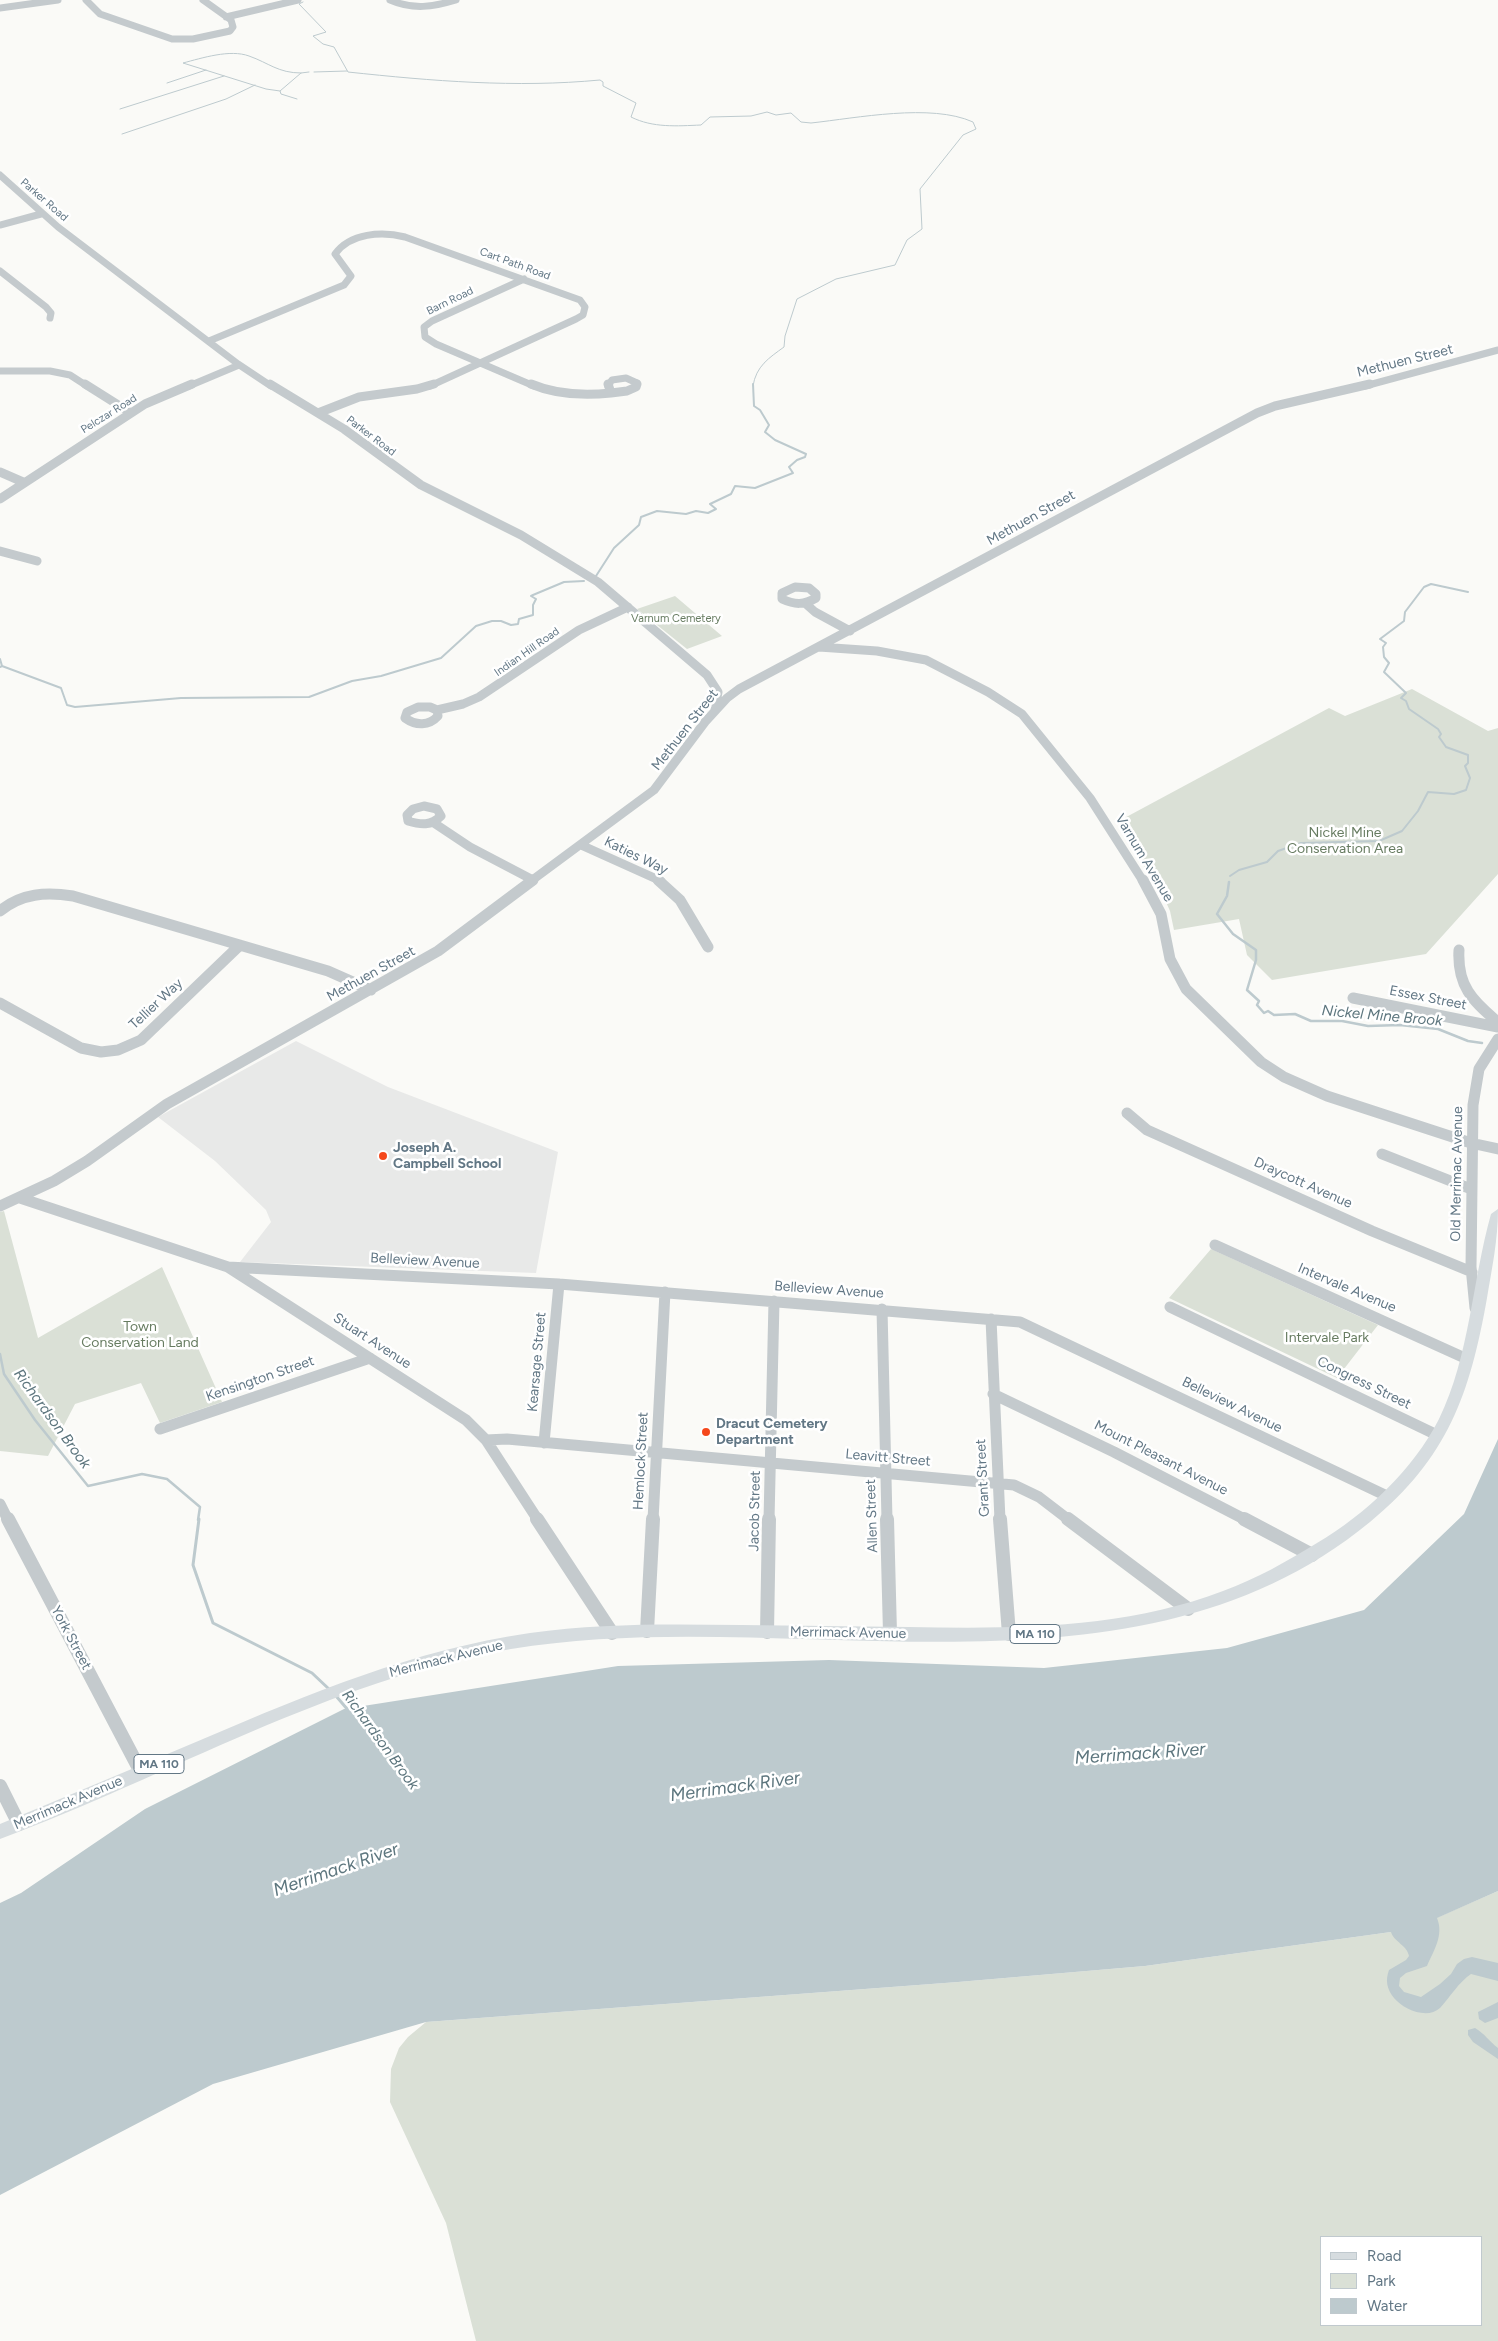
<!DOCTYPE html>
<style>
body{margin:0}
#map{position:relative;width:1498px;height:2341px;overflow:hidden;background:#fafaf7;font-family:Figtree,sans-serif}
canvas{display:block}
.legend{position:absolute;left:1320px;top:2236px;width:162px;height:90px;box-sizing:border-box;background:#fff;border:1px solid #c0c9ce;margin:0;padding:6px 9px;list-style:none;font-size:15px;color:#627785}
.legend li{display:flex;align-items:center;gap:10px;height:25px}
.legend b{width:25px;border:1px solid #c0c9ce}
</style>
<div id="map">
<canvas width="1498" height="2341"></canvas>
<ul class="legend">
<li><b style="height:6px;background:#d6dcdf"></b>Road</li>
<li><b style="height:14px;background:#dae0d6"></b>Park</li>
<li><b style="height:14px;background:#bdcace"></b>Water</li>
</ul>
</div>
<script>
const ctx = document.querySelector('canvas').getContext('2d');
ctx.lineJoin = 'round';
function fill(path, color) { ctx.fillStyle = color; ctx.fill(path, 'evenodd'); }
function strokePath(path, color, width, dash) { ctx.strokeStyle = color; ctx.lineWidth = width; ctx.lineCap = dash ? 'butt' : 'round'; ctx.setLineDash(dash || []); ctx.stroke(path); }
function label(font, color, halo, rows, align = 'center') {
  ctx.font = font + ' Figtree,sans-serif'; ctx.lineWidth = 5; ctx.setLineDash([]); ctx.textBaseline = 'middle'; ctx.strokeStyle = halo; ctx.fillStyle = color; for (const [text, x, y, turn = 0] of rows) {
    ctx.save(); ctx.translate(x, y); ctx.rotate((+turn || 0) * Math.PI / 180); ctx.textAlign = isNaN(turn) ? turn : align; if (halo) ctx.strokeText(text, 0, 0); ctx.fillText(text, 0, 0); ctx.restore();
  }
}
fill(new Path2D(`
 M296 1041 388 1087 558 1152 536 1273 240 1262 271 1222 266 1210 215 1161 158 1117Z`), '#e8e9e8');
fill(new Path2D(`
 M675 596 722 636 687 649 637 609Z
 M1412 689 1488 731 1498 728V874L1426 954 1272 980 1247 955 1239 919 1174 930 1170 911 1166 902 1117 822 1329 708 1345 716Z
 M4 1211 38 1338 162 1267 222 1402 160 1423 141 1383 75 1404 48 1456 0 1451V1212Z
 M1211 1249 1378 1325 1337 1378 1169 1298Z
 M1498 1891V2341H476L446 2223 390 2102 391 2069 399 2048 408 2037 426 2022 958 1982 1145 1966 1391 1932 1436 1918ZM1322 2237H1482V2325H1322Z`), '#dae0d6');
fill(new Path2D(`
 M1498 1439V1891L1437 1918C1444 1935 1434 1950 1427 1966L1406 1973 1400 1978 1399 1986 1404 1992 1421 1997 1440 1984 1451 1974 1457 1964 1464 1959 1472 1957 1498 1963V1981L1471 1974C1459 1982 1450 1997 1440 2008 1427 2020 1403 2009 1394 1998 1387 1989 1385 1981 1389 1970L1406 1960 1409 1956C1407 1945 1394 1942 1391 1932L1145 1966 958 1982 426 2022 213 2084 0 2195V1903L21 1893 145 1809 344 1709 618 1666 829 1660 1044 1668 1227 1648 1364 1610 1464 1514Z
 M1498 2002V2018L1485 2023 1479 2019 1478 2012Z
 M1475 2028C1485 2034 1489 2041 1498 2048V2059L1473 2042 1468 2035V2030Z`), '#bdcace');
strokePath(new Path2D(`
 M303 2 299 4 326 32 313 36 323 44 334 47 348 72C432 81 516 88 600 80L603 82V86L636 103 631 117C653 128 677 126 701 125L710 117 751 116 767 112 776 115 791 113 801 122 811 123C857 118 931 103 973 122L976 129 963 135 920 189 922 229 907 240 895 265 836 279 797 299 785 336 784 347C769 358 756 366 753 386
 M314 72 347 71
 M167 83 206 70
 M280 91 266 89 183 63C202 58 230 49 249 56 269 63 278 73 301 73
 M297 99 281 94 280 91 301 73 309 72
 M120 109 224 76
 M122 134 226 99 255 85`), '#bdcace', 1);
strokePath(new Path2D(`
 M596 576 614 548 639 525 641 517 657 511 686 514 696 511 708 513 716 509 710 504 731 494 735 486 755 488 793 473 789 467 797 460 805 457 806 454 775 440 765 432 769 425 760 410 754 406 753 384
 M0 659 2 666 0 667
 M2 666 61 688 67 705 75 707 181 698 309 697 352 681 381 676 441 658 476 626 492 621H501L511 625 518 624 519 619 533 615V605L536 599 531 596 533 595 564 582 584 581
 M1230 876 1239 870 1267 862 1278 851 1301 843 1379 841 1402 831 1418 811 1428 792 1454 794 1466 790 1470 778 1465 766 1468 763V755L1446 747 1439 737 1441 734 1438 729 1409 709 1406 701 1401 698 1406 693 1384 672 1389 663 1384 657 1383 647 1386 643 1380 639 1404 621 1405 612 1424 587 1431 584 1468 592`), '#bdcace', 2);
strokePath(new Path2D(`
 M1229 882 1227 896 1217 914 1233 934 1256 950V960L1247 990 1259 1001 1257 1005 1264 1013 1268 1011 1274 1015 1295 1014 1311 1021H1342L1368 1026 1400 1025 1438 1029 1468 1041 1482 1043
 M0 1354 4 1374 35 1420 88 1486 142 1474 167 1479 200 1507 198 1520`), '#bdcace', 2.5);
strokePath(new Path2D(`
 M199 1519 193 1565 213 1623 312 1673 330 1690
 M336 1696 348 1710`), '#bdcace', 3);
strokePath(new Path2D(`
 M86 0 100 14 172 39H193L230 31 233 27 231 20 203 0
 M390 0C413 10 433 7 456 0
 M0 8 58 0
 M226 17 298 0
 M0 175 58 227 238 364 271 386
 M0 225 41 214
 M0 271 46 307 51 313 50 318
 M524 279 432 321 424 327 425 337 436 344 534 386
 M209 341 344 285 351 276 335 254C350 233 382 231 405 237L580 300 585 307 583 315 576 319 430 386
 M0 371H50L70 375 87 386
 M189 386 239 365
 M608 386 612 380 626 378 637 383 636 386
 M1365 386 1498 350`), '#c4cacd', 7);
strokePath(new Path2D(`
 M85 384 131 413
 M270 384 344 429 421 485 521 535 598 582 707 675 718 692 715 709
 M531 384C557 395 583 396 611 393
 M608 384 611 393
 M611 393 627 391 636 387 637 384
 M318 413 359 397 417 389 434 384
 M0 472 23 482
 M0 499 145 404 192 384
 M0 551 37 561
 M795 587 809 588 816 594V598C804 605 795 605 782 599V593Z
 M806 604 815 612 850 631
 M819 647 877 651 926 660 988 692 1022 714 1090 798 1143 881
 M418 707H430L437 710 438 716C429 726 416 726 405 718L407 712Z
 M437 710 463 704 479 697 579 630 628 607
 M424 806 437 809 441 816C431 826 421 825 408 821L407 815 413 809Z
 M434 823 470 847 533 880
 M581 845 661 881
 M531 881 654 790 705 722 727 698 739 689 1257 413 1275 406 1370 384`), '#c4cacd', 9);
strokePath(new Path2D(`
 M658 880 680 900 708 947
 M1143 880 1161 914 1170 959 1186 989 1261 1062 1284 1077 1327 1096 1471 1143 1498 1149
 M0 911C22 893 46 892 73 896L328 971 371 990
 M1459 950C1457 985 1472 1001 1498 1022
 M1353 998 1498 1027
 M0 1003 81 1048 101 1052 118 1050 141 1040 240 945
 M1127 1113 1147 1130 1372 1231 1472 1272
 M1382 1154 1471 1189
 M20 1198 228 1267 466 1420 486 1440 538 1520
 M0 1206 54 1181 87 1161 167 1104 438 951 533 880
 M1215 1245 1467 1359
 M228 1267 559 1284 1020 1322 1389 1497
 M1170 1307 1437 1435
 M1475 1308 1471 1267 1473 1105 1479 1069 1498 1039
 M882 1309 887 1520
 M991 1319 1000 1520
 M993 1394 1114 1452 1246 1520
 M160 1429 370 1358
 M486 1440 507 1439 1014 1485 1039 1497 1069 1520
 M544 1443 559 1284
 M0 1504 8 1520
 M653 1520 665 1292
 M769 1520 774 1301`), '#c4cacd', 11);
strokePath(new Path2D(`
 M8 1519 141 1772
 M537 1519 612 1633
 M887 1519 890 1633
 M1000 1519 1009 1634
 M1068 1519 1188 1609
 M1244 1519 1312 1555
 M647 1631 653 1519
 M767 1632 769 1519
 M0 1786 19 1824`), '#c4cacd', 14);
fill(new Path2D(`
 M1498 1209C1498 1240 1492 1268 1487 1298 1470 1394 1448 1458 1370 1522 1130 1719 791 1602 511 1649 329 1680 170 1776 0 1839V1824C68 1796 136 1767 203 1739 311 1693 413 1650 530 1633 600 1623 671 1624 741 1625 797 1626 853 1626 909 1627 1013 1629 1124 1629 1223 1591 1256 1579 1286 1562 1317 1543 1366 1514 1413 1470 1439 1419 1470 1356 1472 1281 1491 1214Z`), '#d6dcdf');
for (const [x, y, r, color] of [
 [383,1156,5,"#f5481c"],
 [706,1432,5,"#f5481c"]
]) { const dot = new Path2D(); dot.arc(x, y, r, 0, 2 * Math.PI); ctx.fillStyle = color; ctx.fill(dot); strokePath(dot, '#fff', 2); }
label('11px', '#627785', '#fff', [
 ["Parker Road",44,200,41],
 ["Cart Path Road",515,264,20],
 ["Barn Road",450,301,-26],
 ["Pelczar Road",109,414,-32],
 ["Parker Road",371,436,37],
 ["Indian Hill Road",527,652,-35]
]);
label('11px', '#677c61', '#fff', [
 ["Varnum Cemetery",676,619]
]);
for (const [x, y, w] of [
 [1035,1634,50],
 [159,1764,50]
]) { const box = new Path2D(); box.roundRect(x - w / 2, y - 9.5, w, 19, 4); ctx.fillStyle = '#fff'; ctx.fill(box); strokePath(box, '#627785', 1); }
label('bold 12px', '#627785', null, [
 ["MA 110",1035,1634],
 ["MA 110",159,1764]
]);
label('14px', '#627785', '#fff', [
 ["Methuen Street",1405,361,-14],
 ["Methuen Street",1031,518,-29],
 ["Methuen Street",685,730,-52],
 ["Katies Way",636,856,26],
 ["Varnum Avenue",1144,858,59],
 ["Methuen Street",371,974,-29],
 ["Essex Street",1428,998,11],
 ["Tellier Way",156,1004,-43],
 ["Old Merrimac Avenue",1457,1174,-89],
 ["Draycott Avenue",1303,1183,24],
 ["Belleview Avenue",425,1261,3],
 ["Intervale Avenue",1347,1288,23],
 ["Belleview Avenue",829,1290,4],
 ["Stuart Avenue",372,1341,33],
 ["Kearsage Street",537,1362,-85],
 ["Kensington Street",260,1379,-19],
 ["Congress Street",1364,1383,26],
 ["Belleview Avenue",1232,1405,26],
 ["Leavitt Street",888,1458,5],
 ["Mount Pleasant Avenue",1161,1458,27],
 ["Hemlock Street",641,1461,-87],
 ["Grant Street",983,1478,-93],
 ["Jacob Street",755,1511,-89],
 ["Allen Street",872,1516,-92],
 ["Merrimack Avenue",848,1633,1],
 ["York Street",71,1638,62],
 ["Merrimack Avenue",446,1659,-14],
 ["Merrimack Avenue",68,1803,-23]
]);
label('14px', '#677c61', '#fff', [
 ["Nickel Mine",1345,833],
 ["Conservation Area",1345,849],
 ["Town",140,1327],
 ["Conservation Land",140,1343],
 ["Intervale Park",1327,1338]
]);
label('bold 14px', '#627785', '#fff', [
 ["Joseph A.",393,1148],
 ["Campbell School",393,1164],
 ["Dracut Cemetery",716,1424],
 ["Department",716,1440]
], 'left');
label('italic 15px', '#5d767e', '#fff', [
 ["Nickel Mine Brook",1382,1016,5],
 ["Richardson Brook",52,1419,54],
 ["Richardson Brook",380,1740,54]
]);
label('italic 18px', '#5d767e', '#fff', [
 ["Merrimack River",1140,1754,-4],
 ["Merrimack River",735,1787,-8],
 ["Merrimack River",336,1870,-19]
]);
</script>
